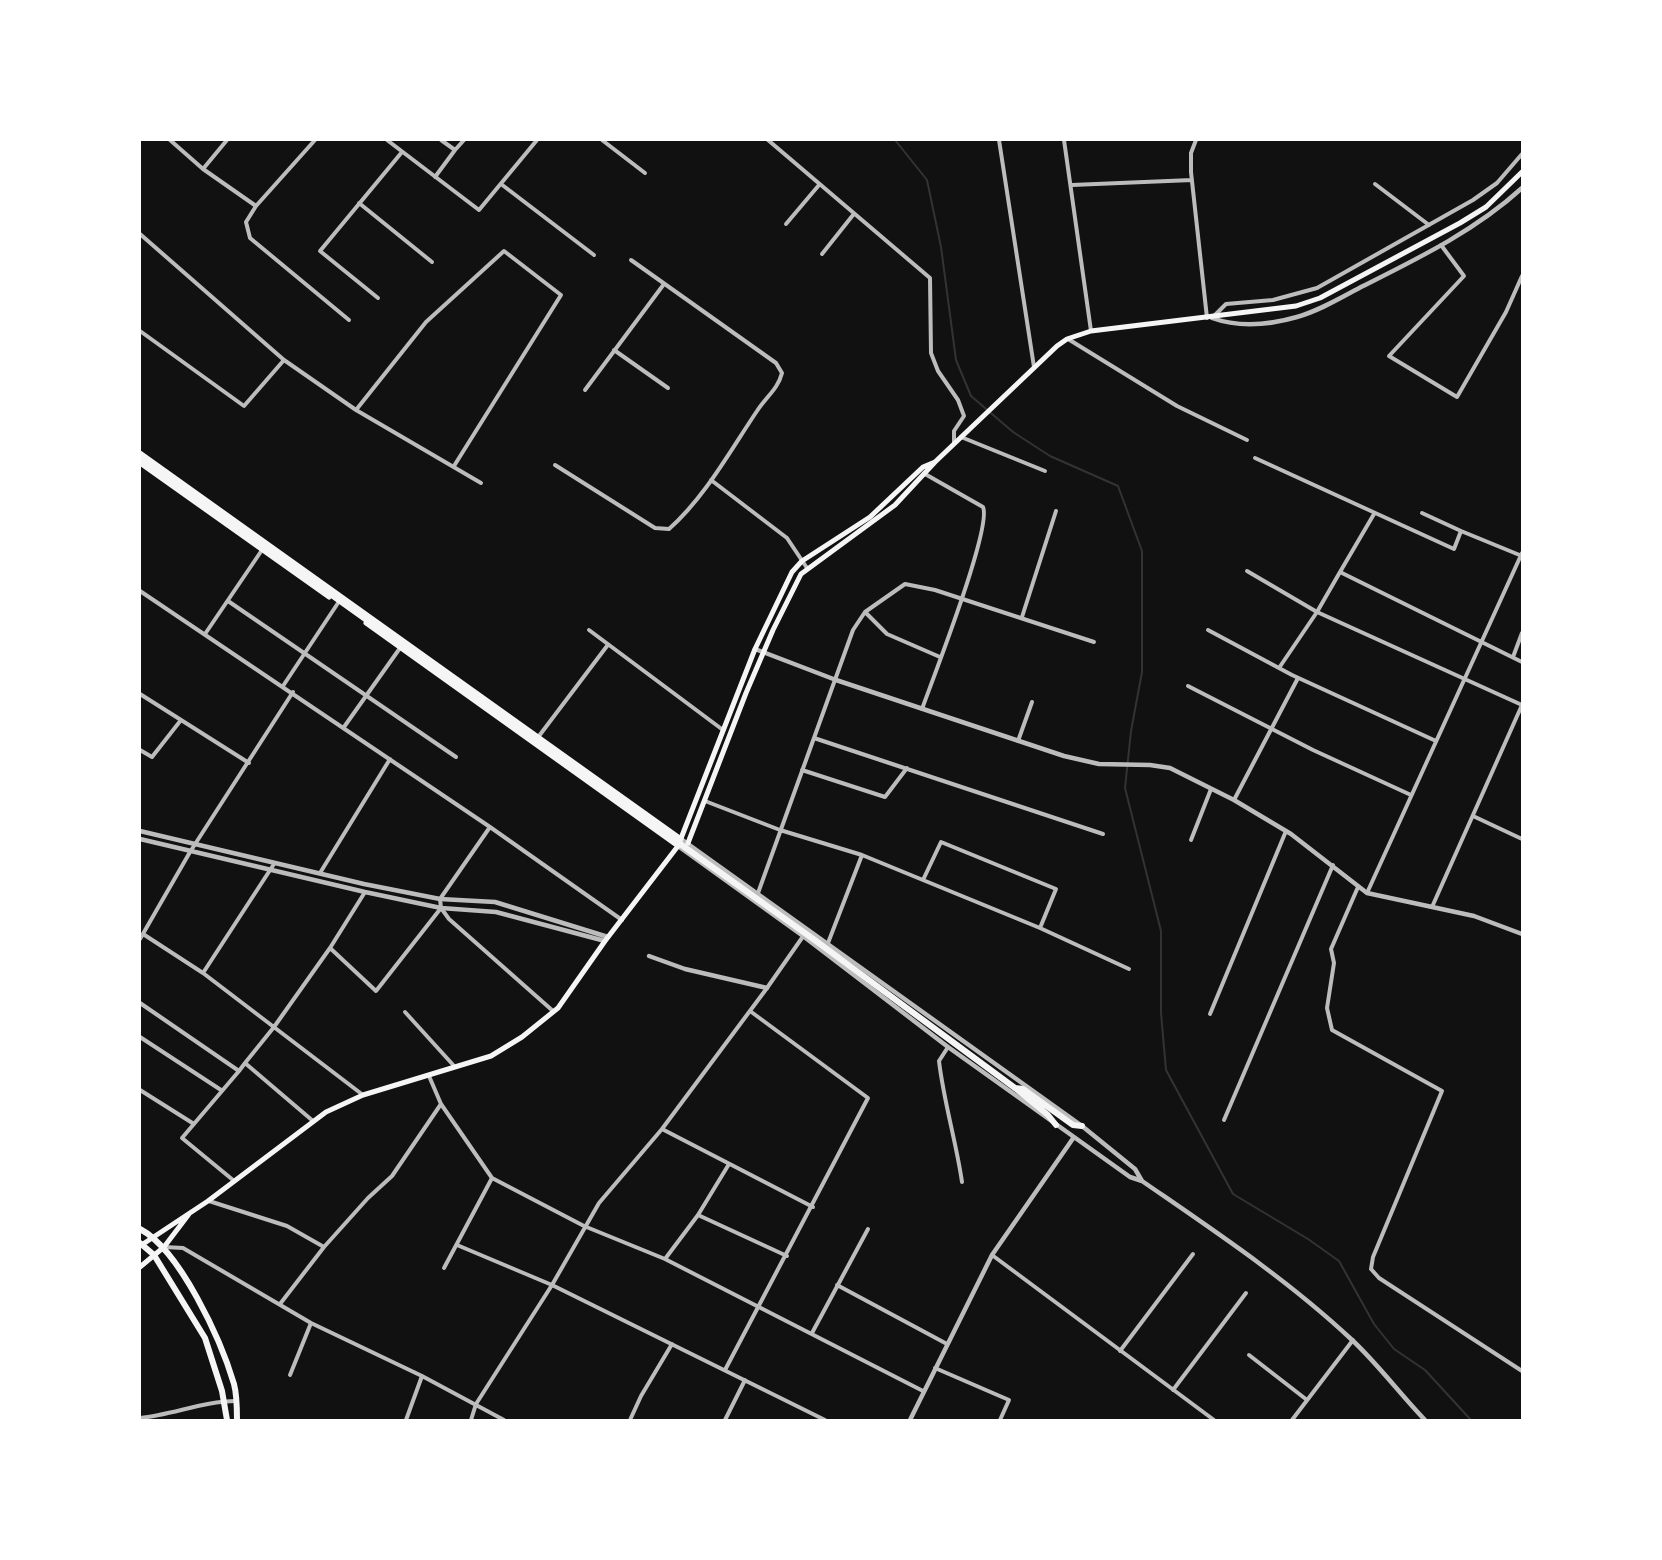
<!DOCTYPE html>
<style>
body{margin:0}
#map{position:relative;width:1662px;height:1560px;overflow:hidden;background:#111;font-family:"PT Sans Narrow",sans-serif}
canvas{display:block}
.frame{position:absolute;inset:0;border:141px solid #fff;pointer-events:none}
</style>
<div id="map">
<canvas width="1662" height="1560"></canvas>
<div class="frame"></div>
</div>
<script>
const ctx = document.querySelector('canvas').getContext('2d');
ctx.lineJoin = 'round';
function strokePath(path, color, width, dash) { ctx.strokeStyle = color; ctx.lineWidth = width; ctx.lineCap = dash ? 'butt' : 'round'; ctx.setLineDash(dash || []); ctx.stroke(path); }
strokePath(new Path2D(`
 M895 140 927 180 941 247 956 360 971 396 1013 432 1050 456 1118 486 1142 551V672L1131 731 1125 788 1161 931V1013L1166 1070 1233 1194 1308 1239 1339 1261 1374 1324 1394 1349 1425 1370 1471 1420`), '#333', 2);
strokePath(new Path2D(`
 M170 140 203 169 256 206
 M315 140 256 206 246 222 250 238 349 320
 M387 140 479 210 537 140
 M441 140 455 150 464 140
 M602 140 645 173
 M768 140 930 278 931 353 938 371 958 400 964 416 954 431V443
 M999 140 1034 367
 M1064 140 1091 331
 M1196 140 1191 153V172L1207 318
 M203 169 227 140
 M435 177 455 150
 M501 184 594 255
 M1375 184 1429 225
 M1072 185 1192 180
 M359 203 432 262
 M786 224 819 185
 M140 234 284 360 356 410 481 483
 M1441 245 1464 276 1389 356 1457 397 1506 312 1522 276
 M822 254 853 215
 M378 298 320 251 402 152
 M1213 317 1226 304 1273 300 1317 288 1473 200 1497 183 1522 154
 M140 331 244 406 284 360
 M1068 339 1177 406 1247 440
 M614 350 668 388
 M585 390 664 284
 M356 410 426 322 504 251 561 295 454 466
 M961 437 1045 471
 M1255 458 1454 549 1461 531 1522 556
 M555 465 655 528 669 529C705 497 730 451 757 411 766 397 778 389 782 373L776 363 631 260
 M711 480 787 538 807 568
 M1422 513 1461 531
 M1374 514 1340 572 1522 662
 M1247 571 1317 612 1522 705 1432 907
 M140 591 490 827 622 920
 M228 601 456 757
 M865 612 887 634 940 657
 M1022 617 1056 511
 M589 630 723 730
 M1208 630 1292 675 1436 741
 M205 634 262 550
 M1513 657 1522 633
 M1279 668 1317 612 1340 572
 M283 686 338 603
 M1188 686 1313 750 1411 795
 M140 694 249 763
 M922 709C933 678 992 528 983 507L925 474
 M344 727 400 648
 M539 736 607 646
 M814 738 1103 834
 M1018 741 1032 702
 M140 750 152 757 181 720
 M802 770 885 797 907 768
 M1234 800 1298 678
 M705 801 780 830 862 855 1040 928 1129 969
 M1473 816 1522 839
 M1191 840 1211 789
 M320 873 390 759
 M923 880 941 842 1056 889 1040 928
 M1358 887 1331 949 1334 963 1327 1008 1332 1030 1442 1091 1373 1257 1371 1269 1379 1278 1522 1371
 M365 892 330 948 376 991 441 908 449 919 553 1011
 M758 893 853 630 865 612 905 584 935 590 1094 642
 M1367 893 1522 553
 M441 908 440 899 490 827
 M143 934 203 973 363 1095
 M140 939 190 852 293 692
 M828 943 862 855
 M203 973 274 864
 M140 1003 239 1071 245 1063 313 1121
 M405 1012 455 1067
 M1210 1014 1286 831
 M140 1037 221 1090
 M948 1047 939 1061C944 1103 956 1141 962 1182
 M245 1063 274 1027 330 948
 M429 1076 441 1104 492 1178 584 1226 665 1259 923 1391
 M140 1090 194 1124
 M1224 1120 1333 865
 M662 1129 813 1207
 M233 1180 182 1138 239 1071
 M209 1201 287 1226 324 1247
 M698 1215 787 1256
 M457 1245 552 1285 825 1420
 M164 1247 183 1248 311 1323 422 1376 504 1420
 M992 1255 1214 1420
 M665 1259 698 1215 729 1164
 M444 1268 492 1178
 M837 1285 947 1344
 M280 1304 324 1247 368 1198 392 1176 441 1104
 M812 1333 868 1229
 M1120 1351 1193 1254
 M1249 1355 1307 1400
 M935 1368 1009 1400 1000 1420
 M725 1370 868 1098 750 1011
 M290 1375 311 1323
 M1173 1390 1246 1293
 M140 1418C172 1415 204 1401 236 1401
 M406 1420 422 1376
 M471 1420 476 1404 552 1285 599 1203 662 1129 767 988 804 935
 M630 1420 641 1396 672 1344
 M725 1420 745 1380
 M1292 1420 1353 1340`), '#bcbcbc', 4);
strokePath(new Path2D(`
 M1212 318C1240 328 1269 325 1297 317 1321 310 1342 297 1363 286 1419 258 1476 230 1522 188
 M755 649 836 680 1064 756 1099 764 1150 765 1170 768 1234 800 1291 834 1367 893 1474 916 1522 934
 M140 831 364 884 440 899 495 902 608 937
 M140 839 365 892 441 908 496 912 605 941
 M681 839 1082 1126 1135 1169 1142 1181
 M678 846 803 936 948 1047 1130 1177 1142 1181C1213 1230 1287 1279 1351 1339 1377 1363 1400 1394 1425 1420
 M649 956 685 969 767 988
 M910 1420 992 1255 1074 1137`), '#bcbcbc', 4.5);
strokePath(new Path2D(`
 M140 453 681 839
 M140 463 329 597
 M366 623 678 846
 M688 843 746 693 773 630 801 574 895 505 935 462 1057 346 1067 339 1091 331 1296 306 1320 298 1460 223 1486 207 1522 172
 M140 1246 208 1201 326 1112 363 1095 491 1056 522 1037 558 1008 605 941 678 846 755 649 792 572 802 561 870 517 923 467 935 462
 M140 1267 164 1247 189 1214`), '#f5f5f5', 5);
strokePath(new Path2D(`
 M140 458 816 941 1015 1088 1048 1115 1056 1125
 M1015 1088 1023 1089 1073 1125 1082 1126
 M140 1229C180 1250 221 1340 234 1384 237 1395 237 1409 237 1420
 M140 1243 154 1255 205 1338 222 1391 227 1420`), '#f5f5f5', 6);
</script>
